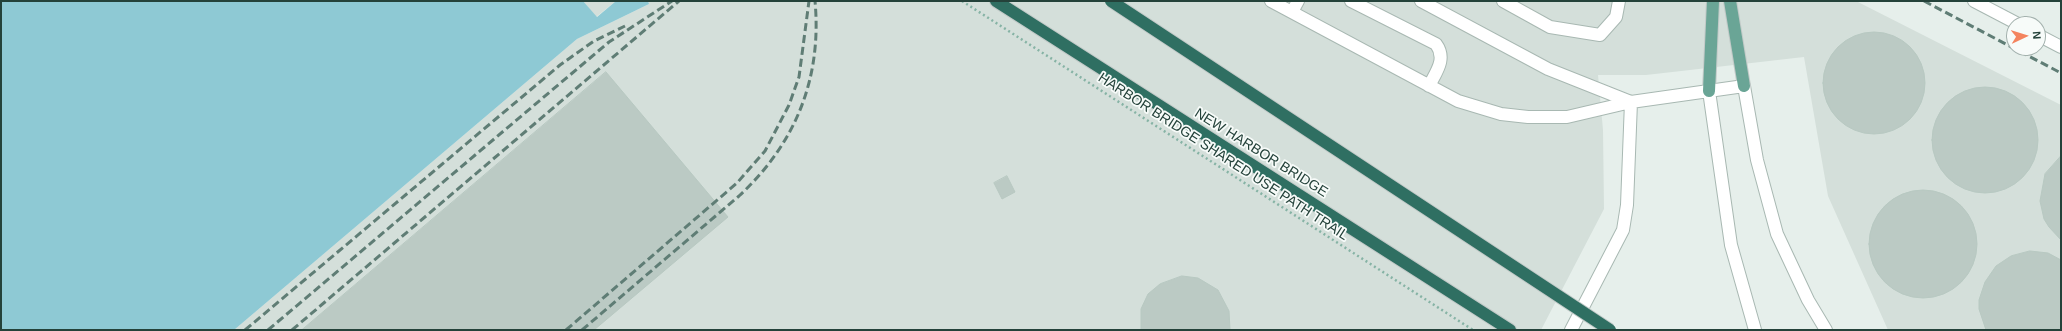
<!DOCTYPE html>
<style>
body{margin:0}
#map{position:relative;width:2062px;height:331px;overflow:hidden;background:#e6efeb;font-family:Arial,sans-serif}
canvas{display:block}
.frame{position:absolute;inset:0;border:2px solid #24423a;pointer-events:none}
.north{position:absolute;left:2006px;top:16px;width:40px;height:40px;box-sizing:border-box;background:#f7fbf9;border:1px solid #a3b1ad;border-radius:50%;rotate:86deg;font-size:11px;font-weight:700;line-height:16px;text-align:center;color:#24423a}
.north::after{content:'';display:block;margin:auto;width:14px;height:18px;background:#f4845f;clip-path:polygon(50% 0,100% 100%,50% 72%,0 100%)}
</style>
<div id="map">
<canvas width="2062" height="331"></canvas>
<div class="frame"></div>
<div class="north">N</div>
</div>
<script>
const ctx = document.querySelector('canvas').getContext('2d');
ctx.lineJoin = 'round';
function fill(path, color) { ctx.fillStyle = color; ctx.fill(path, 'evenodd'); }
function strokePath(path, color, width, dash) { ctx.strokeStyle = color; ctx.lineWidth = width; ctx.lineCap = dash ? 'butt' : 'round'; ctx.setLineDash(dash || []); ctx.stroke(path); }
function label(font, color, halo, rows, align = 'center') {
  ctx.font = font + ' Arial,sans-serif'; ctx.lineWidth = 3.5; ctx.setLineDash([]); ctx.textBaseline = 'middle'; ctx.strokeStyle = halo; ctx.fillStyle = color; for (const [text, x, y, turn = 0] of rows) {
    ctx.save(); ctx.translate(x, y); ctx.rotate((+turn || 0) * Math.PI / 180); ctx.textAlign = isNaN(turn) ? turn : align; if (halo) ctx.strokeText(text, 0, 0); ctx.fillText(text, 0, 0); ctx.restore();
  }
}
fill(new Path2D(`
 M583 1H616L596 17Z
 M648 1H1856L2061 105V330H1888L1828 196 1804 57 1646 75H1598L1603 130 1604 209 1541 330H234L577 39 649 4Z`), '#d4dfda');
fill(new Path2D(`
 M1 1H583L597 17 616 1H648L649 4 577 39 234 330H1Z`), '#8ec9d4');
const building = new Path2D(`
 M1823 83a51 51 0 1 1 102 0a51 51 0 1 1-102 0Z
 M606 72 728 217 594 330H302Z
 M1932 140a53 53 0 1 1 106 0a53 53 0 1 1-106 0Z
 M2061 156V240L2049 227 2044 219 2040 201 2045 174Z
 M1007 176 1015 192 1002 199 994 183Z
 M1869 244a54 54 0 1 1 108 0a54 54 0 1 1-108 0Z
 M2030 251 2048 253 2061 260V330H1986L1979 309V300L1985 282 1996 266 2011 256Z
 M1182 276 1198 278 1218 290 1229 311 1230 330H1141V309L1148 294 1160 284Z`);
fill(building, '#bbcac4');
strokePath(building, '#b8c9c2', 1);
const minor = new Path2D(`
 M1271 1 1458 101 1501 114 1528 117H1567L1631 102 1744 86 1757 160 1777 234 1808 300 1826 330
 M1351 1 1436 44C1447 59 1436 72 1429 86
 M1421 1 1548 69 1631 102
 M1503 1 1550 27 1600 35 1616 17 1619 1
 M1974 1 2018 24
 M1292 12 1298 1
 M2038 35 2061 47
 M1709 91 1731 245 1755 330
 M1571 330 1623 230 1627 205 1631 102`);
const major = new Path2D(`
 M1730 1 1744 86
 M1709 91 1713 1`);
const highway = new Path2D(`
 M996 1 1510 330`);
strokePath(minor, '#a8b8b2', 14);
strokePath(major, '#c2cac8', 14);
strokePath(highway, '#c2cac8', 14);
strokePath(new Path2D(`
 M962 1 1473 330`), '#86b3a5', 2.5, [2, 3]);
strokePath(minor, '#fff', 12);
strokePath(major, '#6aa596', 12);
strokePath(highway, '#2f6f62', 12);
strokePath(new Path2D(`
 M1924 1 2061 73
 M245 330 560 65 594 41 625 26
 M268 330 609 42 672 1
 M292 330 679 1
 M566 330 737 183 765 151 789 105 799 77 809 1
 M582 330 739 196C796 143 822 78 815 1`), '#5f7d75', 3, [8, 4]);
const highwayBridge = new Path2D(`
 M1111 1 1610 330`);
strokePath(highwayBridge, '#c2cac8', 14, []);
strokePath(highwayBridge, '#2f6f62', 12);
label('14px', '#24423a', '#f7fbf9', [
 ["NEW HARBOR BRIDGE",1261,153,32],
 ["HARBOR BRIDGE SHARED USE PATH TRAIL",1223,157,33]
]);
</script>
